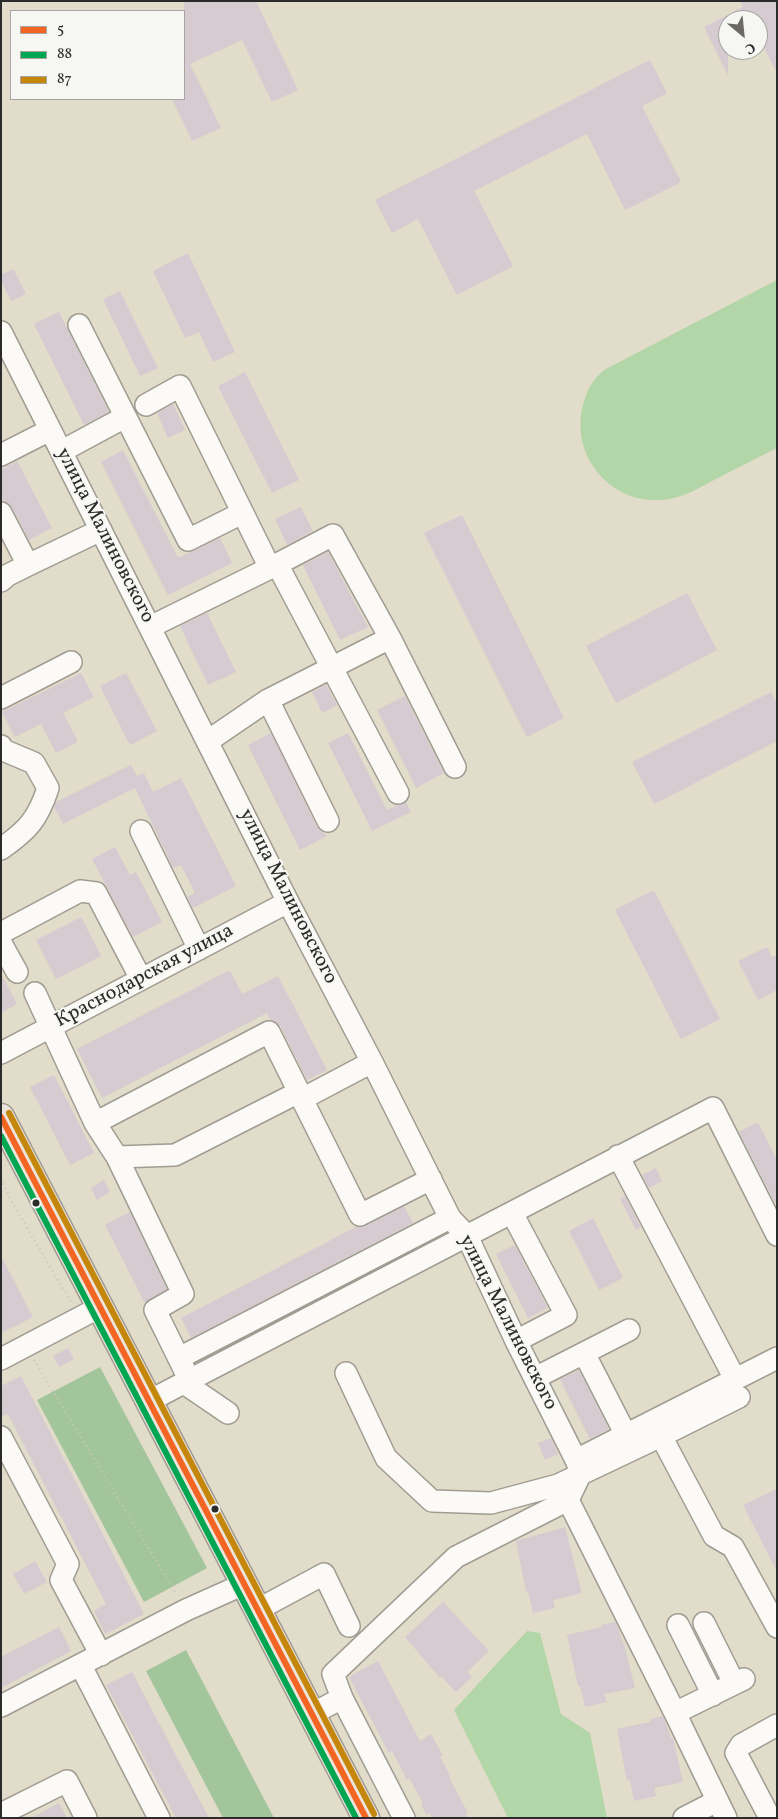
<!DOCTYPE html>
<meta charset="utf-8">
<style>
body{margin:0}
#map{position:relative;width:778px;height:1819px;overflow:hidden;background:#e2dcca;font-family:Vollkorn,serif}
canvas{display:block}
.frame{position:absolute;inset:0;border:2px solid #2b2b2b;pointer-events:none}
.legend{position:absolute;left:10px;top:10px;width:175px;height:90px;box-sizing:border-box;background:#f6f6f2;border:1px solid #a5a5a2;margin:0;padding:6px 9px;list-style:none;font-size:15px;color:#2b2b2b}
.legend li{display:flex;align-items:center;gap:10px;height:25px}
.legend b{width:25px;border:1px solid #a5a5a2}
.north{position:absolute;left:718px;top:10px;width:50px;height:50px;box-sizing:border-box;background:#f6f6f2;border:1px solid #a5a5a2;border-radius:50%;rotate:152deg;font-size:14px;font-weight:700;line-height:20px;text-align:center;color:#2b2b2b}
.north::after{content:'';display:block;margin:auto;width:18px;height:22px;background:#6b6963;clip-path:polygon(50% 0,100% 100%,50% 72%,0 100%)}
</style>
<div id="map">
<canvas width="778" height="1819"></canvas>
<div class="frame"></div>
<ul class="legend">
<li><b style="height:6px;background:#f26522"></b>5</li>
<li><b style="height:6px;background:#00a651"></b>88</li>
<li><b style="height:6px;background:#c4870b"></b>87</li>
</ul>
<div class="north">С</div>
</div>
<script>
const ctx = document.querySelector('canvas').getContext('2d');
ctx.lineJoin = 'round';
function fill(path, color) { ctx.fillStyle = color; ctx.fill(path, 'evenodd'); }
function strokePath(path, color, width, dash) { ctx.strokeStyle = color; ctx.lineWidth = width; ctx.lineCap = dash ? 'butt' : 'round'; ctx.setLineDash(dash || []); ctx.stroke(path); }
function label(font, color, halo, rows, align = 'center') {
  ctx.font = font + ' Vollkorn,serif'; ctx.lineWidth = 4; ctx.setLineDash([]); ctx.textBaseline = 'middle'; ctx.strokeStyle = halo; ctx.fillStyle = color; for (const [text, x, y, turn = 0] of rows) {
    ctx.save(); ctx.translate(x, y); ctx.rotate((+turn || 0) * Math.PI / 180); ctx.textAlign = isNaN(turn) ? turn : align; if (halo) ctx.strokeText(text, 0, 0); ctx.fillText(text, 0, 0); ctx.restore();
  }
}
fill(new Path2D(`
 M777 280V448C756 458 736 469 716 479 701 487 686 496 670 499 617 509 571 461 582 409 586 392 591 381 604 370Z
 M527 1631 540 1633 561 1714 590 1733 607 1818H508L454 1710Z`), '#b2d6a7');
fill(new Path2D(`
 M100 1367 207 1568 144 1602 37 1400Z
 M186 1650 274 1818H223L146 1671Z`), '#a3c59c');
fill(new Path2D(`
 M184 1H256L298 90 272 102 242 40 190 64 221 128 192 141 172 99H184Z
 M740 1H777V73L758 36V20H728V75L704 27 743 7Z
 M650 60 667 93 642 106 681 182 625 210 587 134 474 191 513 266 457 295 418 219 392 233 375 200Z
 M188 253 235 352 213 362 199 332 185 338 153 271Z
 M13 269 26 294 11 301 1 281V275Z
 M120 291 158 368 140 376 103 299Z
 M59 312 109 412 84 425 34 324Z
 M245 372 299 480 272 493 218 386Z
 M173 404 185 430 168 438 157 413Z
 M123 450 178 558 220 538 232 563 168 595 101 462Z
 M17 461 52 528 29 540 12 507 4 501 1 496V470Z
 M301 507 313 531 287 545 275 519Z
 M462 515 564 718 527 737 424 533Z
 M328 552 368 627 340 640 303 565Z
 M687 593 717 650 616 703 586 646Z
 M207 613 236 672 208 685 180 626Z
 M81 673 94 697 63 713 78 742 56 753 41 724 15 737 2 712Z
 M126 673 157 731 130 745 100 686Z
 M326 685 337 705 322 713 312 692Z
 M771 692 777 703V741L654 804 632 762Z
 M405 696 444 773 416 788 377 710Z
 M271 733 317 827 327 836 300 850 248 745Z
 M348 733 387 810 406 802 411 812 372 831 328 743Z
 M131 765 137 776 144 773 153 792 181 778 236 886 193 908 187 897 195 893 181 865 173 868 135 788 63 824 54 807 56 802Z
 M115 847 130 875 136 872 162 922 133 937 92 859Z
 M654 890 720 1019 681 1039 615 910Z
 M81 917 101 956 56 979 36 940Z
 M767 947 772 957 777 955V990L758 1000 738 961Z
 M230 970 242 994 278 976 327 1070 307 1080 280 1026 276 1022 270 1020 267 1013 102 1098 77 1049Z
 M1 974 17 1004 1 1013Z
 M54 1075 94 1153 70 1165 30 1087Z
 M758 1122 777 1160V1202L775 1203 739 1132Z
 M656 1168 662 1181 649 1188 642 1175Z
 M104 1180 110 1192 97 1200 91 1188Z
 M625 1196 641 1227 636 1230 620 1199Z
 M404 1206 413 1223 191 1338 181 1318 356 1227 366 1226Z
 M130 1212 167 1289 145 1303 105 1225Z
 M593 1218 623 1278 599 1290 569 1231Z
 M515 1245 548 1308 528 1318 496 1254Z
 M1 1256 33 1317 1 1333Z
 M68 1348 74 1359 59 1367 53 1356Z
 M579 1370 609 1429 590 1439 560 1379Z
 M21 1376 144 1614 105 1634 94 1611 106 1604 8 1414 1 1417V1386Z
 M551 1438 558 1454 545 1460 538 1443Z
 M777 1489V1572L743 1505Z
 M565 1527 582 1593 553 1600 555 1608 533 1613 528 1591 526 1592 516 1541Z
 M35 1561 47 1582 24 1594 13 1574Z
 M443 1602 489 1651 467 1672 472 1677 456 1692 441 1676 440 1678 405 1637Z
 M615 1622 619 1630 623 1644H624L635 1688 604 1694 607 1702 585 1707 580 1686H578L567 1635 602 1627 601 1625Z
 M59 1627 71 1651 1 1688V1657Z
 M378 1661 420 1741 431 1734 443 1756 440 1757 451 1777H449L468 1813 466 1814 468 1818H432L430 1813 426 1815 421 1804 423 1803 409 1778 407 1780 392 1751 389 1753 349 1677Z
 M132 1672 209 1818H176L106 1685Z
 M663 1716 671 1738H673L683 1782 654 1788 656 1796 634 1801 630 1780 627 1781 617 1729 650 1722V1719Z
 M59 1803 67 1818H31Z`), '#d6cbd0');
const minor = new Path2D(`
 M79 325 188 540 242 513
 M1 332 288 902 372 1062 450 1218 467 1236 516 1341 576 1460 581 1473 568 1500 675 1713 726 1818
 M146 405 180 386 270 568
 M62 451 125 417
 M1 455 50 430
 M1 513 28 565
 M277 564 398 793
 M1 581 8 575 28 565 101 530
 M150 627 270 568 333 535 390 638
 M1 698 71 662
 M268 700 328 821
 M208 741 268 700 390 638 455 767
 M1 746 3 750 34 763 48 788C38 819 28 830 1 849
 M141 831 199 949
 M1 933 80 891 96 893 141 979
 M1 943 17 972
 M35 993 95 1123
 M1 1053 288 902
 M299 1092 175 1155 117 1157 95 1123 269 1032 299 1092 302 1099 372 1062
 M302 1099 360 1215 431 1179
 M618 1156 735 1379
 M117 1157 183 1294 155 1310 185 1371
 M512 1213 566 1315 516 1341
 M584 1353 626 1435
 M179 1358 450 1218
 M1 1359 100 1307
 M346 1373 386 1458 432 1501 491 1503 558 1485 661 1436 714 1536 733 1547 777 1627
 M535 1378 629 1330
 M184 1383 228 1413
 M149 1401 713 1108 777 1235
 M661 1436 739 1397
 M1 1437 68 1564 61 1580 101 1655
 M578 1459 777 1358
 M257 1610 324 1574 349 1626
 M704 1623 734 1683
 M678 1625 713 1695
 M81 1666 159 1818
 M1 1706 186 1610 244 1584
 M675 1713 744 1679
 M312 1714 342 1698
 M1 1814 67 1781 86 1818
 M404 1818 342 1698 333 1674 456 1557 568 1500
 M684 1818 717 1801
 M770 1818 736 1753 741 1745 777 1725`);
const major = new Path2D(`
 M1 1117 366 1818`);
strokePath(minor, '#a09c92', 24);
strokePath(major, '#a09c92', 29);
strokePath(new Path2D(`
 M1 1179 13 1204 71 1302
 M34 1360 177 1595`), '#c8c6c2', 2.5, [1, 4]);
strokePath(minor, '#fbfaf7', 21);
strokePath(major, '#ede4dc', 26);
strokePath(new Path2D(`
 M1 1117 366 1818`), '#f26522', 6);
strokePath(new Path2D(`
 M1 1136 356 1818`), '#00a651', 6);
strokePath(new Path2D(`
 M9 1113 374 1814`), '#c4870b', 6);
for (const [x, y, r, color] of [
 [36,1203,4.5,"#2b2b2b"],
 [215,1509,4.5,"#2b2b2b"]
]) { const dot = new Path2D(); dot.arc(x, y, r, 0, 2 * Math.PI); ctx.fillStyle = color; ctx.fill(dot); strokePath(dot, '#f6f6f2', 2); }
label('20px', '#2b2b2b', '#f6f6f2', [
 ["улица Малиновского",104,536,63],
 ["улица Малиновского",287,897,63],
 ["Краснодарская улица",145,977,-28],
 ["улица Малиновского",507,1323,63]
]);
</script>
